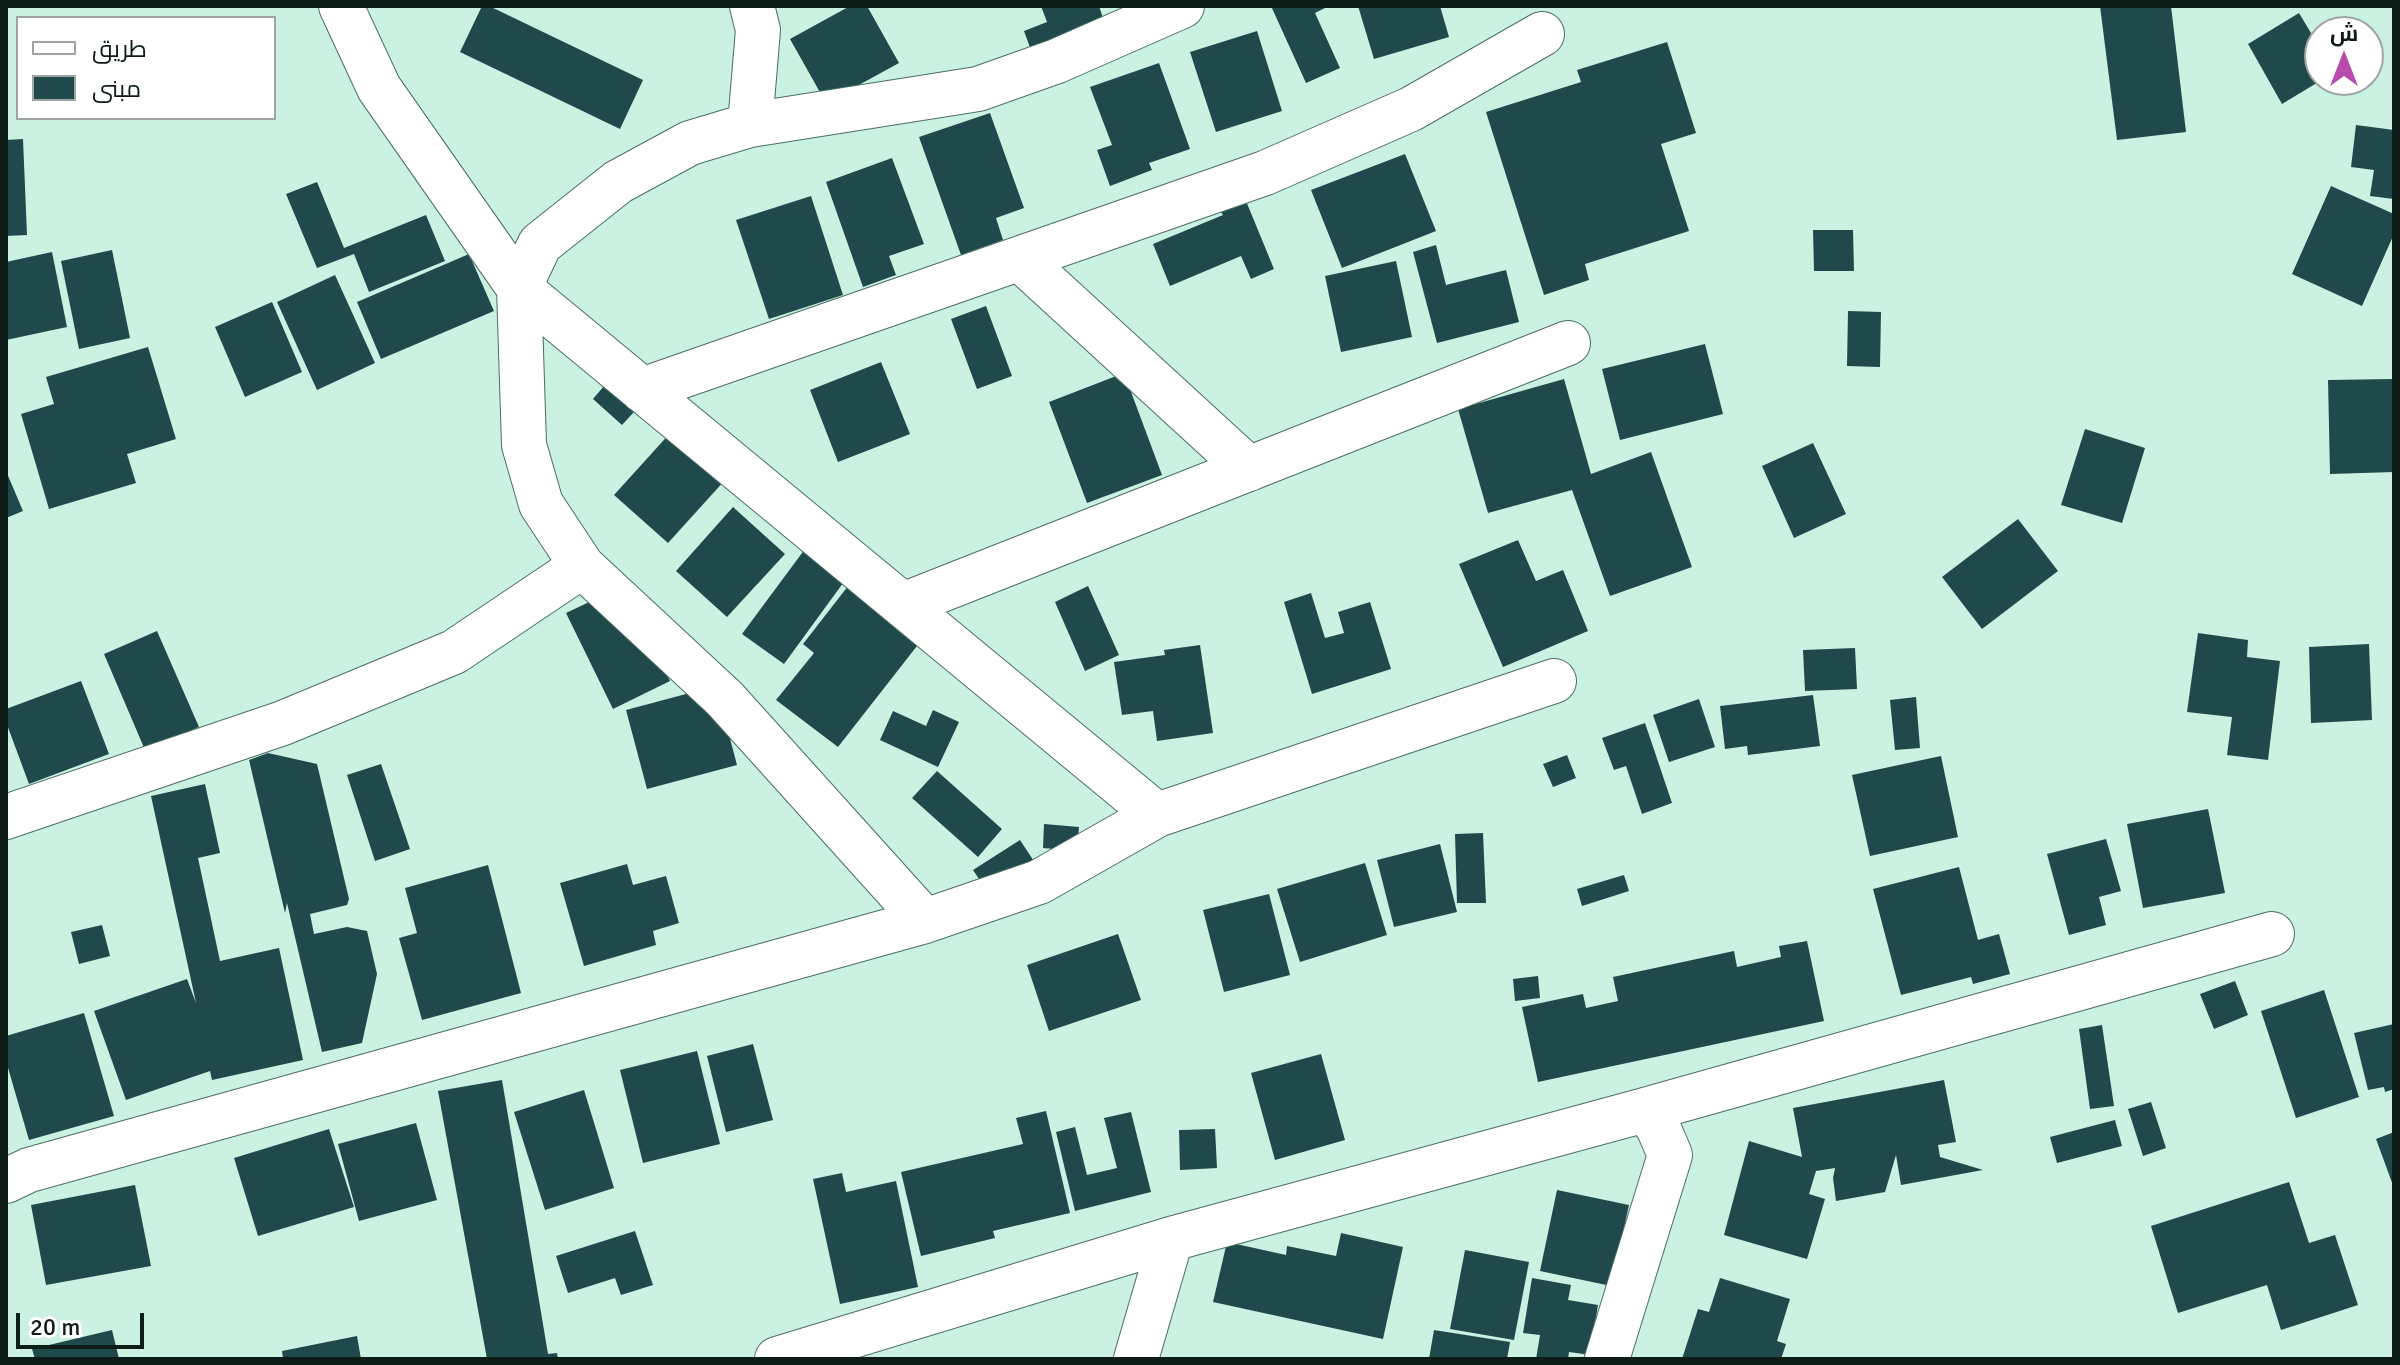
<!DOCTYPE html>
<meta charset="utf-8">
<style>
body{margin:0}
#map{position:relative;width:2400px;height:1365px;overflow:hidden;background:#caf1e2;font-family:Signika,Cairo,sans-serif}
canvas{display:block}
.frame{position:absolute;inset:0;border:8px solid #0d1c17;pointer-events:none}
.legend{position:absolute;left:16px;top:16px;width:260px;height:104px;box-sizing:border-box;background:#fff;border:2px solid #9ea4a2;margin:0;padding:10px 14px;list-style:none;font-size:24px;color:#0d1c17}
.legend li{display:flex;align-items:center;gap:16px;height:40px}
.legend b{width:40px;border:2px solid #9ea4a2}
.north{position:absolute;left:2304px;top:16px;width:80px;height:80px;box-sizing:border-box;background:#fff;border:2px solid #9ea4a2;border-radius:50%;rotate:0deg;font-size:22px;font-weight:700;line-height:32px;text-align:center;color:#0d1c17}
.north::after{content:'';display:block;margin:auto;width:28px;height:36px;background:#b74cad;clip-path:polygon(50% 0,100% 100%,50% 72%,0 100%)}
.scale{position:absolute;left:16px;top:1313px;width:128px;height:36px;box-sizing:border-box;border:4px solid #0d1c17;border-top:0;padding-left:10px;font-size:24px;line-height:28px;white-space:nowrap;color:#0d1c17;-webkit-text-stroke:6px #fff;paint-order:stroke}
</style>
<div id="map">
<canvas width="2400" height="1365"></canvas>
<div class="frame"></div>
<ul class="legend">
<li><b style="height:10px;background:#fff"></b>طريق</li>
<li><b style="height:22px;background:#20494c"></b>مبنى</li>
</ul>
<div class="north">ش</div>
<div class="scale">20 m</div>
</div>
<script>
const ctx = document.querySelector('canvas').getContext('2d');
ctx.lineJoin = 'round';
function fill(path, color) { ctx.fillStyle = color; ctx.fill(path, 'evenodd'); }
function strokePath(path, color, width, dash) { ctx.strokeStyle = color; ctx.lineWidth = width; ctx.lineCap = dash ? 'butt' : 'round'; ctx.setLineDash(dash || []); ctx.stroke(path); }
fill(new Path2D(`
 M482 6H489L643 80 620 129 460 52Z
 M850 6H867L899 63 826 103 790 39Z
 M1041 6H1099L1106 27 1032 53 1024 31 1047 22Z
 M1271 6H1329L1315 13 1340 68 1306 83Z
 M1358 6H1440L1449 37 1374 59Z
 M2100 6H2171L2186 132 2117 140Z
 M2299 13 2320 48V81L2282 104 2248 44Z
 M1257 31 1282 111 1216 132 1190 52Z
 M1667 42 1696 133 1661 144 1689 231 1585 264 1589 280 1544 295 1486 112 1581 82 1577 70Z
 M1159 63 1190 149 1149 163 1152 170 1110 186 1097 150 1112 145 1090 87Z
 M990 113 1024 208 996 218 1003 240 961 255 919 137Z
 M2356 125 2394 130V199L2370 196 2374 170 2351 167Z
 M23 139 27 235 6 236V140Z
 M1405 154 1436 231 1342 268 1311 190Z
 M892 158 924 244 889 256 896 275 863 287 826 182Z
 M317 182 344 248 426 215 445 261 369 292 354 254 317 268 286 194Z
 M2331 186 2394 214V234L2362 306 2292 274Z
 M811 196 843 295 769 319 736 220Z
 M1246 201 1274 269 1251 279 1241 256 1170 286 1153 244 1223 215 1221 212Z
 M1813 230H1853L1854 271H1814Z
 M1436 245 1446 285 1506 270 1519 322 1437 343 1413 252Z
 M112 250 130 338 79 349 61 261Z
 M52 252 67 327 6 340V262Z
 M469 254 494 311 381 359 357 302Z
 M1396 261 1412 337 1341 352 1325 276Z
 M335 275 375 363 317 390 277 302Z
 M272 302 302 372 245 397 215 327Z
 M986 306 1012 376 977 389 951 319Z
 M1848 311 1881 312 1880 367 1847 366Z
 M1705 344 1723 414 1620 440 1602 369Z
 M148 347 176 439 127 454 136 483 49 509 21 414 54 404 46 377Z
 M881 362 910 434 838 462 810 390Z
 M615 373 645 400 622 425 593 399Z
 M1124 373 1162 475 1087 503 1049 402Z
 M1564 379 1591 474 1651 452 1692 567 1610 596 1572 490 1488 513 1458 409Z
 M2394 379V472L2330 474 2328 380Z
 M2085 429 2145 448 2122 523 2061 505Z
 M672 431 726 479 668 543 614 495Z
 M1813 443 1846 514 1794 538 1762 466Z
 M6 471 23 511 6 518Z
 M733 507 785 554 727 617 676 571Z
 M2018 519 2058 571 1982 629 1942 577Z
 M1518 540 1536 581 1563 570 1588 631 1503 667 1459 564Z
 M805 549 846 579 784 664 742 634Z
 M852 581 924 637 838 747 776 700 814 653 803 644Z
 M623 586 670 681 613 709 566 613Z
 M1088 586 1119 655 1085 671 1055 602Z
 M1311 593 1325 638 1344 633 1338 612 1370 602 1391 669 1312 694 1284 602Z
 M157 631 199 727 145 750 104 654Z
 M2198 633 2248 640 2247 657 2280 661 2268 760 2227 755 2232 717 2187 712Z
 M2369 644 2372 720 2311 723 2309 647Z
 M1200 645 1213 733 1157 741 1153 711 1122 715 1114 662 1165 655 1164 650Z
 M1855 648 1857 689 1805 691 1803 650Z
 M81 681 109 754 29 784 6 722V709Z
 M716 686 737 765 647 789 626 710Z
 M1813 695 1820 746 1748 755 1747 746 1725 749 1720 706Z
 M1916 697 1920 748 1895 750 1890 700Z
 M1699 699 1715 747 1669 762 1653 715Z
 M933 710 959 722 938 767 880 740 893 711 926 726Z
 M1645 723 1672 803 1642 814 1626 766 1614 770 1602 738Z
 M268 753 317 764 349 899 347 905 310 914 314 934 347 927 367 931 377 974 362 1043 322 1052 287 903 285 913 249 760Z
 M1567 755 1576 778 1553 787 1543 764Z
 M1941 756 1958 837 1870 856 1852 775Z
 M381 764 410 849 375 861 347 775Z
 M937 771 1002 829 978 857 912 798Z
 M205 784 220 853 198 858 220 961 279 948 303 1060 212 1080 210 1071 126 1100 94 1011 187 979 196 1003 151 796Z
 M2208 809 2225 893 2143 908 2127 824Z
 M1044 824 1079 827 1077 851 1043 848Z
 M1483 833 1486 903H1457L1455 834Z
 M2106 839 2121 891 2099 897 2106 925 2069 935 2047 854Z
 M1020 840 1041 872 995 903 973 870Z
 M1440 844 1457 912 1394 927 1377 860Z
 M1365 863 1387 935 1300 962 1277 889Z
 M627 864 633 885 666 876 679 923 653 931 656 945 584 966 560 883Z
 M488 865 521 993 422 1020 399 938 417 933 405 888Z
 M1959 867 1978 940 1999 934 2010 974 1973 984 1971 977 1901 995 1873 889Z
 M1624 875 1629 891 1582 906 1577 889Z
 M1269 894 1290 975 1224 992 1203 910Z
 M102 925 110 956 79 964 71 932Z
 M1118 934 1141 1000 1049 1031 1027 965Z
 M1807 941 1824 1021 1538 1082 1522 1007 1583 994 1586 1008 1618 1001 1613 977 1734 951 1737 967 1781 957 1779 946Z
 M1538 976 1540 998 1515 1001 1513 979Z
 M2235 981 2248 1015 2214 1029 2200 994Z
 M2324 990 2359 1097 2296 1118 2261 1011Z
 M84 1013 114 1116 29 1140 6 1061V1036Z
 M2394 1024V1089L2385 1092 2384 1087 2368 1090 2354 1033Z
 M2102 1025 2114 1106 2090 1109 2079 1029Z
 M753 1044 773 1120 726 1132 707 1056Z
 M697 1051 720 1144 643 1163 620 1070Z
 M1321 1054 1345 1140 1275 1160 1251 1073Z
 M502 1080 548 1354 557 1353 558 1359H487L438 1091Z
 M1944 1080 1956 1142 1938 1145 1940 1157 1983 1170 1901 1185 1896 1155 1885 1192 1836 1201 1833 1178 1835 1168 1816 1171 1809 1194 1825 1199 1807 1259 1724 1235 1749 1141 1802 1157 1793 1108Z
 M584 1090 614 1188 545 1210 514 1112Z
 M2151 1102 2166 1148 2143 1156 2128 1109Z
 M1046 1111 1070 1213 993 1231 995 1238 921 1256 901 1172 1023 1144 1016 1118Z
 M1131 1112 1151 1192 1075 1211 1056 1132 1075 1127 1087 1175 1117 1168 1104 1118Z
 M2115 1120 2122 1146 2057 1163 2050 1137Z
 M416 1123 437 1200 359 1221 338 1144Z
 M329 1129 354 1207 258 1236 234 1158Z
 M1215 1129 1217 1168 1180 1170 1179 1130Z
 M2394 1132V1188L2376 1139Z
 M842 1173 846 1192 896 1181 918 1287 840 1304 813 1179Z
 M2289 1182 2309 1243 2335 1235 2358 1305 2281 1330 2267 1285 2178 1313 2151 1226Z
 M135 1185 151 1266 46 1285 31 1205Z
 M1557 1190 1629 1205 1611 1286 1540 1271Z
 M635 1231 653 1285 621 1295 615 1278 568 1293 556 1256Z
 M1341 1233 1403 1247 1383 1339 1213 1302 1227 1242 1286 1255 1287 1246 1336 1256Z
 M1465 1250 1529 1262 1514 1340 1450 1329Z
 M1532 1278 1571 1285 1568 1300 1598 1305 1590 1355 1569 1352 1568 1359H1536L1540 1335 1523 1333Z
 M1720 1278 1790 1299 1777 1341 1786 1344 1781 1359H1682L1698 1309 1709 1312Z
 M112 1330 119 1359H35L32 1349Z
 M1434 1330 1510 1342 1507 1359H1429Z
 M357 1336 361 1359H283L282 1351Z`), '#20494c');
const street = new Path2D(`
 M341 6 379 88 519 288 1157 815
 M750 125 758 30 752 6
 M1020 259 1249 469
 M642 390 1265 173 1411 109 1542 34
 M903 605 1568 343
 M6 817 283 723 454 652 582 566
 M925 921 725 699 582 566 541 504 524 445 519 288 540 244 618 182 690 143 750 125 978 89 1057 61 1182 6
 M1645 1110 2272 934
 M6 1181 29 1170 925 921 1039 882 1157 815 1554 681
 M777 1359 1171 1239 1645 1110 1658 1127 1670 1155 1607 1359
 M1136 1359 1171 1239`);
strokePath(street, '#4b6f61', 46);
strokePath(street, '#fff', 44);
</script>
